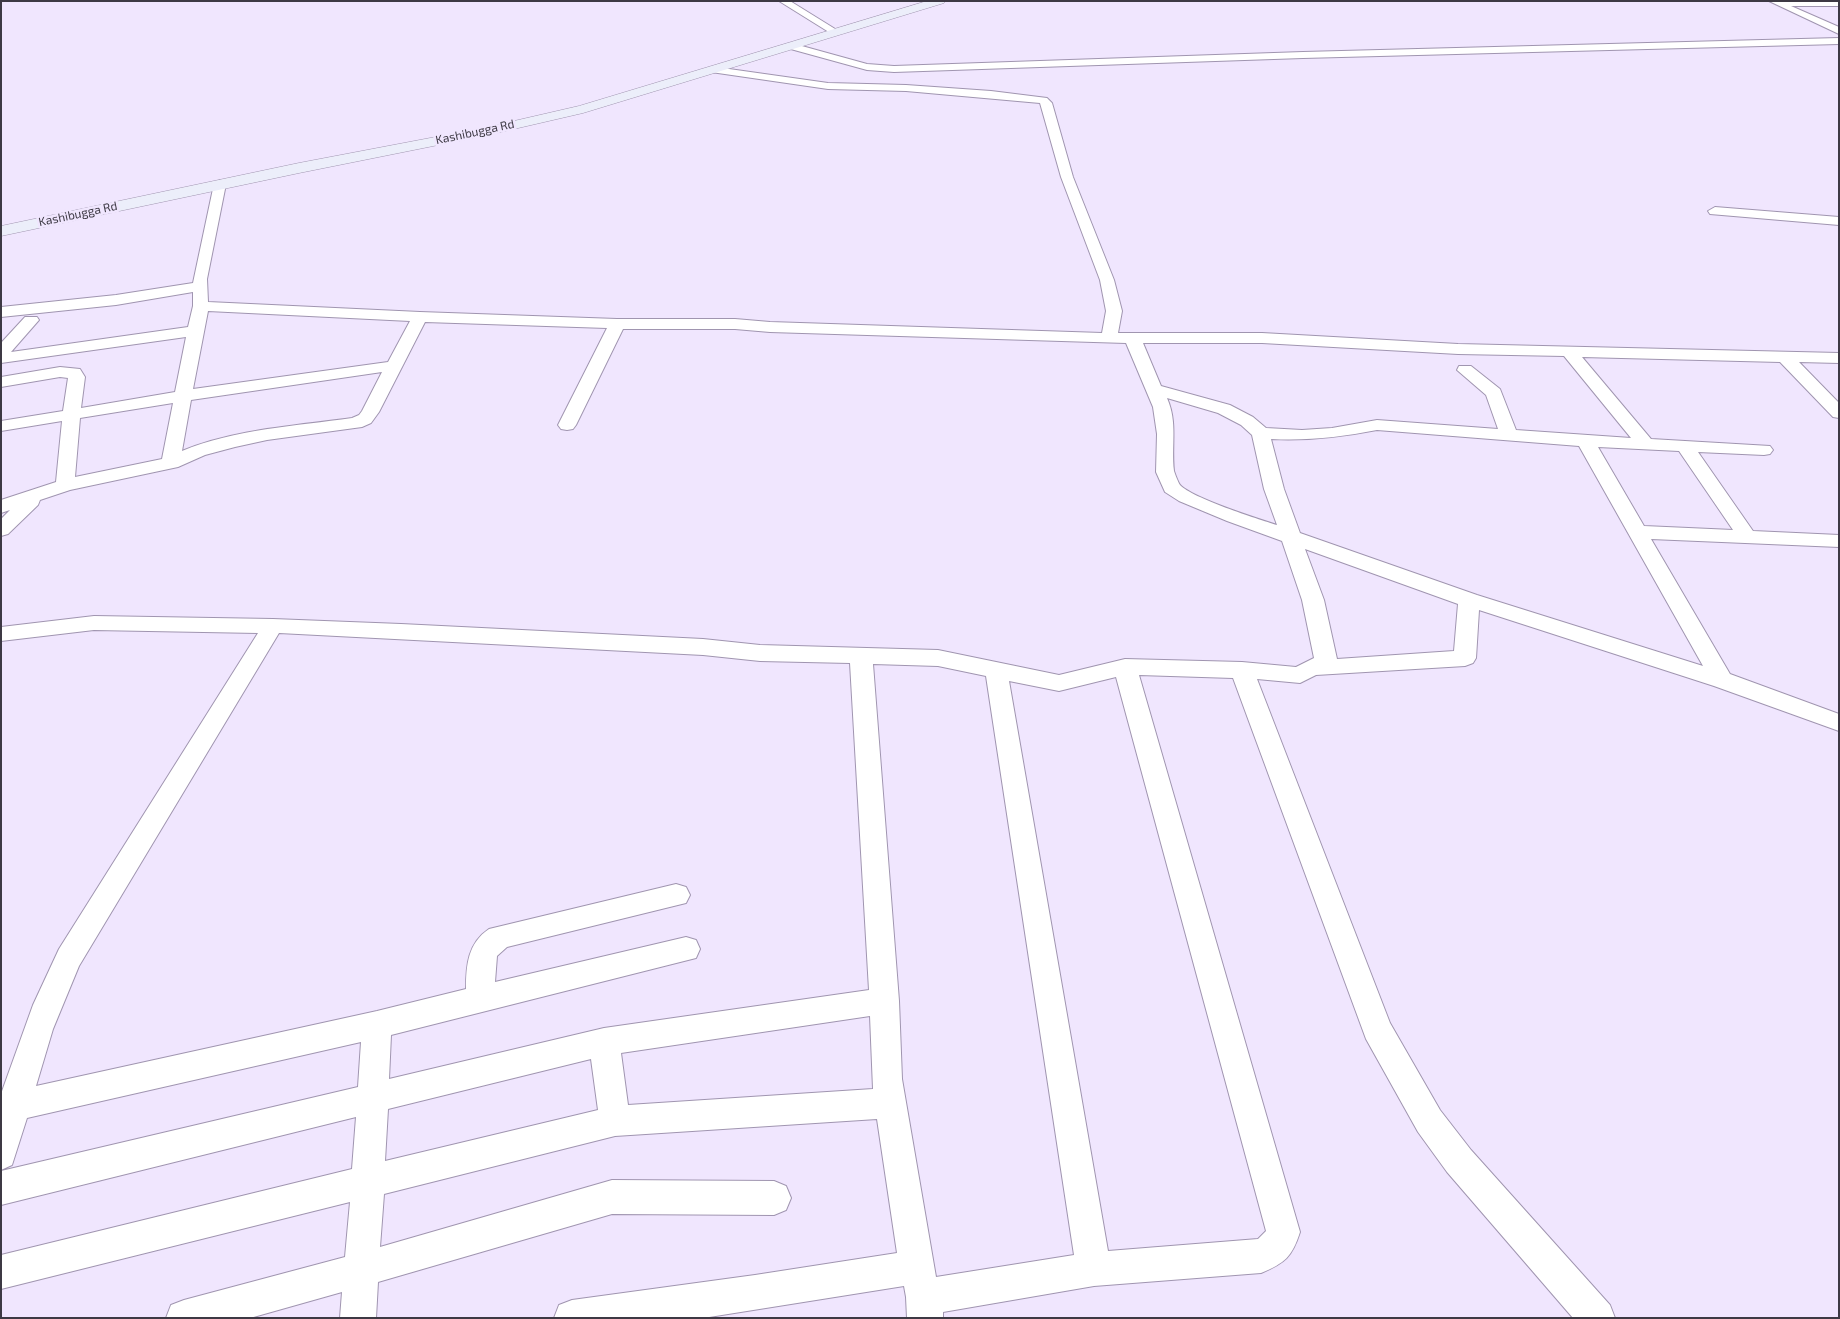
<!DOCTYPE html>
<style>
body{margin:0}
#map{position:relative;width:1840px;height:1319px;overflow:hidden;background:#f0e6fe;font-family:"Exo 2",sans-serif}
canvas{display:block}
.frame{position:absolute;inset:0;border:2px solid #3d3944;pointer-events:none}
</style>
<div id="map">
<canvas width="1840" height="1319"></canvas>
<div class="frame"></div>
</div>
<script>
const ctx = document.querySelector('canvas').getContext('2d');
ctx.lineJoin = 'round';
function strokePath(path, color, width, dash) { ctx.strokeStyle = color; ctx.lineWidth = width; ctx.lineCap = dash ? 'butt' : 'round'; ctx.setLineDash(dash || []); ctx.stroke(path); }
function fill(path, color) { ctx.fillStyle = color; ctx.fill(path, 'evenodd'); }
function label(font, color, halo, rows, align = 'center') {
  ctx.font = font + ' "Exo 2",sans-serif'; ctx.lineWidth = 5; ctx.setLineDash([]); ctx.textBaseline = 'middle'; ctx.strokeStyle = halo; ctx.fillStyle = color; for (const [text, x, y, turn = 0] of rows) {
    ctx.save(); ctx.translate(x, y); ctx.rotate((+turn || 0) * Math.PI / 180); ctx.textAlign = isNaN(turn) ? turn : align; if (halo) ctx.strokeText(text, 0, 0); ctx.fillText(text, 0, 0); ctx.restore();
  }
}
const street = new Path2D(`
 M779 1H790L840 32 838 34H832Z
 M1769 1H1839V6H1791L1839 27V34Z
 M1839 38V44L1303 58 894 72 867 70 787 48 786 46 791 43 867 64 894 66 1303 52Z
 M715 67 828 83 906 85 991 91 1047 98 1052 103 1073 177 1114 280 1122 311 1118 333H1262L1458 344 1839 353V363L1799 362 1839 403V418L1833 417 1780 362 1582 357 1651 439 1770 446 1773 450 1770 454 1764 455 1698 452 1753 531 1839 535V547L1651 539 1730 674 1839 714V731L1714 686 1479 610 1476 658 1473 663 1465 666 1316 675 1300 683 1257 679 1390 1023 1440 1110 1471 1150 1610 1305 1615 1318H1573L1447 1172 1418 1132 1366 1039 1233 678 1139 675 1300 1232C1292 1257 1285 1263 1261 1273L1094 1286 943 1312V1318H907L906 1297 904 1286 703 1318H554L559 1305 572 1300 755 1275 897 1253 877 1119 615 1136 384 1194 380 1247 612 1180 774 1181 786 1186 791 1198 786 1210 774 1215 612 1214 378 1282 376 1318H340L342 1292 250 1318H166L171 1305 184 1300 345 1257 350 1202 1 1289V1255L352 1169 356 1117 1 1205V1171L358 1087 361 1042 27 1118 12 1165 1 1170V1094L33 1005 59 949 258 633 94 630 1 641V627L94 616 273 619 401 624 703 639 760 645 938 650 1059 675 1125 659 1242 662 1296 667 1314 658 1302 600 1282 541 1227 521 1179 501 1165 492 1156 472 1157 434 1153 407 1126 343 770 332 735 329H623L576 425 573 429 567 430 561 429 558 425 607 328 425 322 379 412 371 423 362 427 267 440 235 447 205 455 178 467 70 490 40 500 38 505 8 534 1 536V519L10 510 1 513V500L56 482 62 421 1 431V421L63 411 68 378 60 377 1 387V377L60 367 80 369 85 377 81 408 175 392 186 337 1 363V343L25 317H37L39 320 11 352 188 327 193 306V292L116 305 1 317V307L116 295 193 283 214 184 220 180 226 184 207 279 208 302 420 312 617 319H735L770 322 1102 333 1106 311 1100 280 1061 177 1040 103 906 91 828 89 711 72 710 70ZM208 311 410 321 388 362 193 389ZM1143 343H1262L1458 354 1564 356 1631 438 1516 430 1500 389 1471 366H1459L1457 370 1486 395 1498 429 1377 420 1332 428 1302 430 1266 428 1253 417 1230 405 1161 386ZM382 372 362 411 359 415 352 418C296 426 235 429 182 451L191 400ZM1167 398 1218 413 1241 425 1252 435 1264 489 1277 525C1258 519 1192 498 1180 485 1178 482 1175 474 1174 471 1171 445 1178 423 1167 398ZM173 403 162 459 75 477 80 418ZM1377 430 1579 446 1703 666 1477 595 1300 533 1284 489 1271 439C1308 441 1341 437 1377 430ZM1598 447 1679 451 1733 530 1644 526ZM1305 549 1458 604 1454 651 1337 659 1324 600ZM279 633 703 655 760 661 850 663 869 990 604 1028 389 1079 391 1035 696 958 700 949 696 940 686 937 495 982 497 956 507 947 686 903 690 895 686 887 676 884 489 929C468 943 466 965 466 989L377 1011 36 1086 53 1029 79 966ZM873 664 938 666 986 676 1074 1255 936 1277 902 1079 899 1001ZM1116 677 1266 1231 1258 1239 1108 1251 1009 681 1059 691ZM870 1016 873 1089 628 1105 621 1053ZM591 1059 598 1110 385 1161 388 1109Z
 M1715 207 1839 217V225L1710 214 1708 211Z`);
const secondary = new Path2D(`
 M927 1H945L944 3 583 113 488 135 299 173 1 236V226L299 163 488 127 579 106Z`);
strokePath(street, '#a095b0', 2);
strokePath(secondary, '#a095b0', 1);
fill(street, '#fff');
fill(secondary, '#eceefa');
label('12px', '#3d3944', '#f0e6fe', [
 ["Kashibugga Rd",475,132,-12],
 ["Kashibugga Rd",78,214,-12]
]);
</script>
